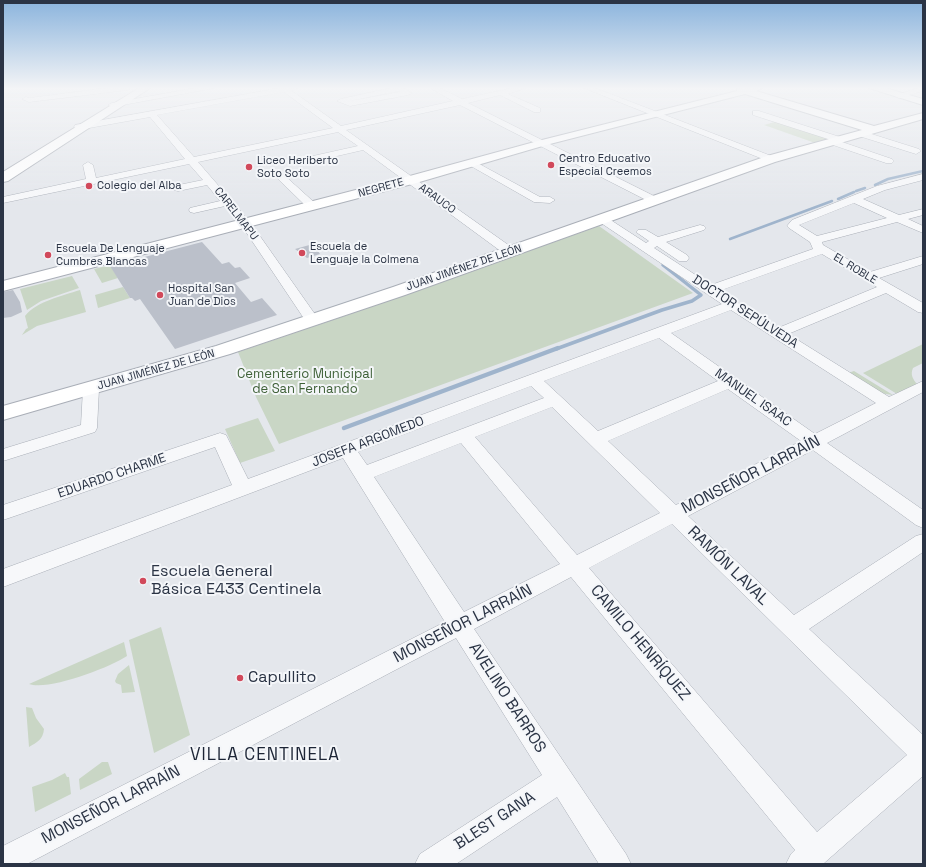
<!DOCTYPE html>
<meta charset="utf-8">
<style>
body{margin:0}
#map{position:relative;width:926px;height:867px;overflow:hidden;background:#e4e7ec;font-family:"Space Grotesk",sans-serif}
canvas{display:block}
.frame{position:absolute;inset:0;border:4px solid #2b3445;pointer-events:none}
</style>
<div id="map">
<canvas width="926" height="867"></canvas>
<div class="frame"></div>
</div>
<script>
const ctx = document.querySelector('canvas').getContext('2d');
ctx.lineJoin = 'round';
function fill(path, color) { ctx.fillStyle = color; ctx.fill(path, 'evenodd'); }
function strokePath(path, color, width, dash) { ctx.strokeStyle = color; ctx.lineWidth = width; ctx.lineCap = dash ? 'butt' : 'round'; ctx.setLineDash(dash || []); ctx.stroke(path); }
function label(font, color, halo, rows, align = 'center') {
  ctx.font = font + ' "Space Grotesk",sans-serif'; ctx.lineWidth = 4; ctx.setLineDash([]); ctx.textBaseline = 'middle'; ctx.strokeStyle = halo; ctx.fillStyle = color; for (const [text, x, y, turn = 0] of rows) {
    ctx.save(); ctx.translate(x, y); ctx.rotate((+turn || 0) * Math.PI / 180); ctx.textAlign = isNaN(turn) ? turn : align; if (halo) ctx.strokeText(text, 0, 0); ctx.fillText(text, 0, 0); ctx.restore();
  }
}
fill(new Path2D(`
 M778 121 832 138 815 143 764 125Z
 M599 226 693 293 279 444 256 397 238 352 350 314Z
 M110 265 118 278 102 283 94 269Z
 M72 276 79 288 41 301 27 310 20 289Z
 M123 287 130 298 98 308 95 295Z
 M80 290 86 312 37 326 22 335 26 329 28 328 25 316C37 301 62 296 80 290Z
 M923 344V363L913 368C910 375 913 379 917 384L897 394 863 373Z
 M854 371 893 395 879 393 848 373Z
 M258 418 275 451 240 463 225 429Z
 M161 627 190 735 154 753 129 640Z
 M124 642 127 656C109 668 48 691 29 684Z
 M129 665 135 692 122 693 121 685 116 683 115 681 118 674Z
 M26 707 32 708 36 718 44 729C43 740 37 742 29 747Z
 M102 762H108L112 774 80 790 79 779Z
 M65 773 67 777H69L71 794 35 812 32 787 52 780Z`), '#c9d6c5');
strokePath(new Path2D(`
 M875 185 888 179 923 171
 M856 191 865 188
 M838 199 854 192
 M730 239 832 201`), '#9fb4cc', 2.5);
strokePath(new Path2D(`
 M556 349 662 310 692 301 701 295 663 265`), '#9fb4cc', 3.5);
strokePath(new Path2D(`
 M344 428 558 348`), '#9fb4cc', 4.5);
fill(new Path2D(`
 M202 242 222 264 229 262 235 268 240 267 250 278 235 283 251 302 262 298 277 315 175 349 140 299 135 301 132 298H130L110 266Z
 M313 244 320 254 307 258 295 249Z
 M13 290 20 302 22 312 11 317 3 318V292Z`), '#bbc0ca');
const street = new Path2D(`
 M106 88H131L128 90 29 102 22 99 26 97 29 98Z
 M196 88H215L112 107 108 105 112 103Z
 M280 88H298L292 91 341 126 453 101 430 88H440L462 99 512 88H527L508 94 540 108V112H534L500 95 468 103 658 198 659 200 654 203 650 202 460 105 346 130 514 249 516 252 514 255H506L363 150 298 165 295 164 293 162 295 160 358 146 338 132 198 162 250 222 319 320 317 323 312 324 307 323 242 226 225 206 194 213 190 212 189 210 190 208 220 201 207 185 178 191 174 190 173 188 174 186 203 180 189 164 3 203V197L86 179 83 165 88 162 93 165 96 178 185 159 150 117 78 130 74 127 75 125ZM284 92 333 128 194 157 157 115Z
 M391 88H404L412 93 408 95 350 106 337 101 341 99ZM398 91 400 92 350 101Z
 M584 88H595L774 157 776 159 771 162 768 161Z
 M917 88H923V91L899 98 895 96Z
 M753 111H759L843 138 844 140 842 142 892 159 894 161 892 163H886L830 144 829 142 831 140 753 115Z
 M862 131 919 149 921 151 916 154 859 136 858 134Z
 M472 160 540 197H550L555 200 550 203 534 202 469 165 467 163 469 161Z
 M280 173 283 174 316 204 317 206 316 208H308L277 178 275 176Z
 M923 174V180L885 190 863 199 899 215 923 209V215L908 219 923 226V233L897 222 822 242 823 245 870 272 923 256V264L879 278 923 303V313L918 312 886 293 788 334 889 397 923 381V392L827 443 923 510V528L916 525 813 450 688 516 794 615 916 536 923 534V552L809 629 923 735V776L823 864H786L791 854 795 850 571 577 474 629 626 854 631 864H599L557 797 456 864H415L420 854 542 775 456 638 27 864H3V846L445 622 343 458 3 587V569L232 485 215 447 3 520V505L220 433 226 435 248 479 722 304 598 221 596 219 598 217H606L646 243 649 241 636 232 638 230H646L658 237 700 225 704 226 706 228 704 230 666 242 687 255 689 258 687 261H679L657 246 654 248 711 285 813 249 810 242 789 228 787 226 792 220 877 186ZM854 203 887 218 817 236 799 225ZM822 254 877 287 778 328 719 291ZM731 310 876 403 815 434 671 333ZM659 338 718 381 598 431 544 381ZM531 386 544 398 367 465 358 452ZM728 389 801 441 676 505 608 441ZM552 407 660 513 577 555 475 437ZM461 443 560 564 464 612 374 477ZM672 524 907 755 817 832 589 568Z
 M91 384 97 385 99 389 97 428 95 432 3 461V449L81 425 83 389 85 385Z`);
const secondary = new Path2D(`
 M139 88H150L8 181 3 182V172Z
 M737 88H762L756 91 874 126 923 113V119L775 162 405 295 230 354 3 420V406L216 346 393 287 767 156 862 130 745 94 546 145 416 183 3 291V281L406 177 538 141 737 91Z
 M869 88H885L923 99V105Z`);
strokePath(street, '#a9aeb7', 1);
strokePath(secondary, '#a9aeb7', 2);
fill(street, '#f7f8fa');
fill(secondary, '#fff');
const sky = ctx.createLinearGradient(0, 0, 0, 210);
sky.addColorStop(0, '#8bb4dd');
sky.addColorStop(0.42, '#f3f4f6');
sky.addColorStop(1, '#f3f4f600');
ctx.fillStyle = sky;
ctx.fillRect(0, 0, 926, 210);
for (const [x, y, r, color] of [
 [551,165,4,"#d1495b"],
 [249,167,4,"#d1495b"],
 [89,186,4,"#d1495b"],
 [302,253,4,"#d1495b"],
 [48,255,4,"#d1495b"],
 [160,295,4,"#d1495b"],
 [143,581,4,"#d1495b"],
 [240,678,4,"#d1495b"]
]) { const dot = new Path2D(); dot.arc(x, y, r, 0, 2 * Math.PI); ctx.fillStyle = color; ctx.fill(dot); strokePath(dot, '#f4f6f9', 1.5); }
label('11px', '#2b3445', '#f4f6f9', [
 ["Centro Educativo",559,159],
 ["Especial Creemos",559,172],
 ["Liceo Heriberto",257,161],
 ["Soto Soto",257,174],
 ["Colegio del Alba",97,186],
 ["Escuela de",310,247],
 ["Lenguaje la Colmena",310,260],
 ["Escuela De Lenguaje",56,249],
 ["Cumbres Blancas",56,262],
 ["Hospital San",168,289],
 ["Juan de Dios",168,302]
], 'left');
label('11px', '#2b3445', '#f4f6f9', [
 ["NEGRETE",381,188,-15],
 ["ARAUCO",437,199,36],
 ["CARELMAPU",236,214,52],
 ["JUAN JIMÉNEZ DE LEÓN",464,268,-19],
 ["EL ROBLE",855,269,31],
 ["JUAN JIMÉNEZ DE LEÓN",156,370,-16]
]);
label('13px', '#2b3445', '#f4f6f9', [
 ["DOCTOR SEPÚLVEDA",745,312,33],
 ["MANUEL ISAAC",753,398,35],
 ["JOSEFA ARGOMEDO",368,442,-21],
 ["EDUARDO CHARME",112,476,-19]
]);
label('13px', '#3f6138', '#f4f6f9', [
 ["Cementerio Municipal",305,374],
 ["de San Fernando",305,389]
]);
label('16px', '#2b3445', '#f4f6f9', [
 ["MONSEÑOR LARRAÍN",751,475,-27],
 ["RAMÓN LAVAL",728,566,44],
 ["MONSEÑOR LARRAÍN",463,624,-27],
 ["CAMILO HENRÍQUEZ",640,643,50],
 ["AVELINO BARROS",507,698,57],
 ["MONSEÑOR LARRAÍN",111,805,-27],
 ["BLEST GANA",495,821,-33]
]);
label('16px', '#2b3445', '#f4f6f9', [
 ["Escuela General",151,572],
 ["Básica E433 Centinela",151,590],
 ["Capullito",248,678]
], 'left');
ctx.letterSpacing = '1px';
label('17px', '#1d2536', '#f4f6f9', [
 ["VILLA CENTINELA",265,755]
]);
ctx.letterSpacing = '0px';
</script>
